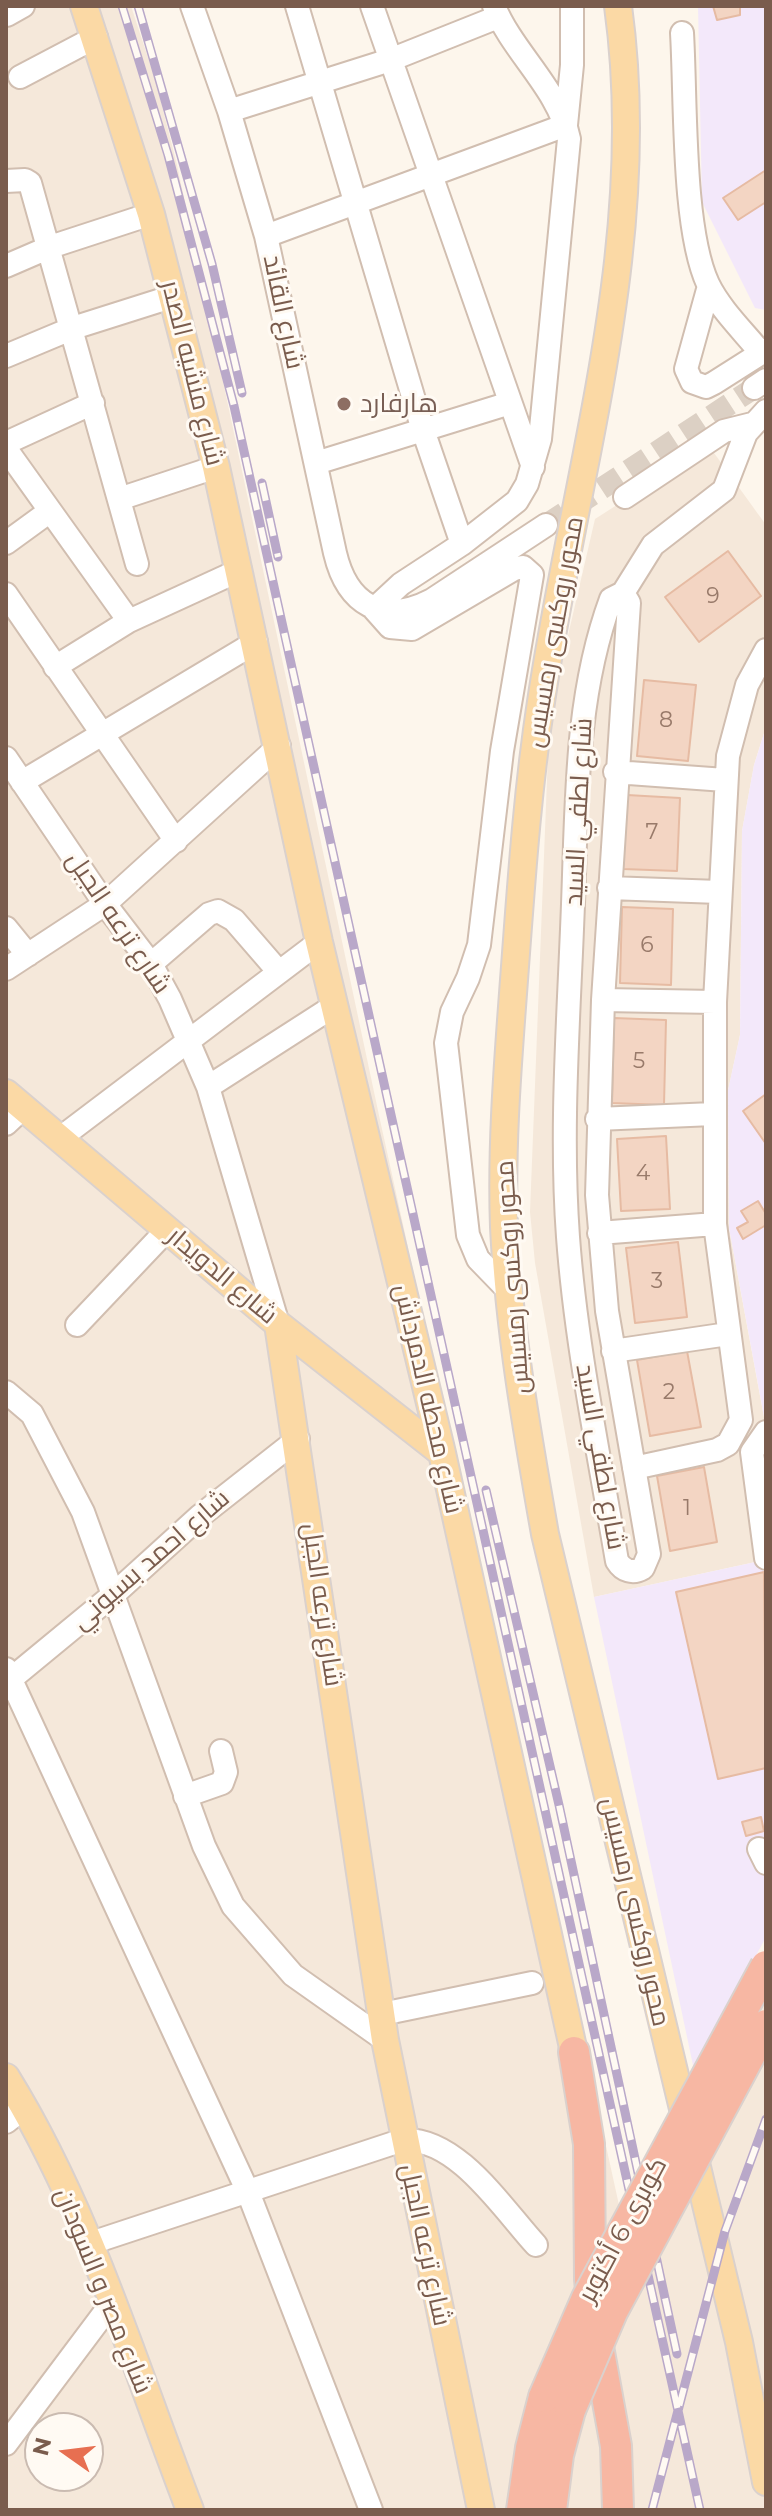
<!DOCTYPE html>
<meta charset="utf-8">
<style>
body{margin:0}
#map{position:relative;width:772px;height:2516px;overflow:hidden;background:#fdf6ec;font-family:Montserrat,sans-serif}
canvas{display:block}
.frame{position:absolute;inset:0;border:8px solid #7a5c4d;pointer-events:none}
.north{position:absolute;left:24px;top:2412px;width:80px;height:80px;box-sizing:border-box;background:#fffaf3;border:2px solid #cabbb1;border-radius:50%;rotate:284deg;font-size:22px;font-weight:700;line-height:32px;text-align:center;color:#7a5c4d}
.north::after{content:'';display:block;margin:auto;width:28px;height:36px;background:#e76f51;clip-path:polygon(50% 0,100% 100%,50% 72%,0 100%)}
</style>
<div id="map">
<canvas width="772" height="2516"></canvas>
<div class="frame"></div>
<div class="north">N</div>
</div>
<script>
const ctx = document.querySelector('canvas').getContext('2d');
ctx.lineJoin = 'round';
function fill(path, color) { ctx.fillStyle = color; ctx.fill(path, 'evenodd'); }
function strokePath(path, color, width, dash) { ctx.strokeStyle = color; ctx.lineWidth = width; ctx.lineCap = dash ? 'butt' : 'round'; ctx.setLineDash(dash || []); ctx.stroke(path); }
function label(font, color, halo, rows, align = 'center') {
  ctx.font = font + ' Montserrat,Cairo,sans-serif'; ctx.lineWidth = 6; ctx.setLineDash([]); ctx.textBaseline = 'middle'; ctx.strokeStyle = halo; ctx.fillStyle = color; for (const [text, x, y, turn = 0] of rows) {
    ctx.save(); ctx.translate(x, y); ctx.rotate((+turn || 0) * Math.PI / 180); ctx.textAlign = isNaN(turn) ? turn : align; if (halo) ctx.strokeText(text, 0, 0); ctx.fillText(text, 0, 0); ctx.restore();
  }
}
fill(new Path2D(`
 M6 6H131L156 82 177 165 380 1120 619 2205 608 2226 633 2240 766 1997V2510H6ZM40 2428H88V2476H40Z
 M709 446 766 525V727L754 765 742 831 740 1035 728 1091 729 1228 765 1423 760 1561 594 1597 535 1263 530 1212 548 754 560 670 595 519Z`), '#f5e8da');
fill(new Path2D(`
 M698 6H766V310L755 308 702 202Z
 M766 727V1937L694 2070 594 1597 760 1561 746 1470 765 1422 729 1228 728 1090 740 1035 742 831 754 765Z`), '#f3e8fa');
const building = new Path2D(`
 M713 6H740V15L717 20Z
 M766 170V202L738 220 723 198Z
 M728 551 761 596 699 642 665 597Z
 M644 680 696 685 688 761 637 756Z
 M627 795 680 798 677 871 623 869Z
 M622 907 673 909 671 985 620 983Z
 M614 1018 666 1020 664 1105 612 1103Z
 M766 1094V1144L743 1111Z
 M666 1136 670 1209 621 1211 617 1139Z
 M758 1201 766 1214V1225L743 1239 737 1228 748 1222 741 1211Z
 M678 1242 687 1317 635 1323 626 1248Z
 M687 1351 701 1427 650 1436 637 1360Z
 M704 1467 717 1542 670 1551 657 1476Z
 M764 1572 766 1768 718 1779 676 1592Z
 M761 1817 764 1831 746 1836 742 1822Z`);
fill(building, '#f3d5c3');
strokePath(building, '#e6bba3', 2);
strokePath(new Path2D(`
 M546 525 754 388`), '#dcd0c4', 22, [22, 11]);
const minor = new Path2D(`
 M192 6 229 111 266 236 335 553C347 604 382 626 432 600L546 525
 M297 6 423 430 462 544
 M372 6 533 467
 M7 15 23 6
 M682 33C686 99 682 228 708 284 720 309 744 332 761 353
 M20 77 96 37
 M229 111 390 60 498 17
 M6 181 25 180 30 183 137 564
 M266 236 566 125 572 65V6
 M6 266 50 247 151 214
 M709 286 686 369 692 382 706 387 714 383 766 350
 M6 356 73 328 174 296
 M754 388 766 380
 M6 443 93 403
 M6 449 129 621
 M316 463 510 403
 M625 497 724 431 752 424
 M119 499 216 467
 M6 543 50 511
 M623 593 629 603 603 1000 597 1195 607 1311 649 1554 643 1568C633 1574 623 1571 617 1561 599 1454 576 1346 568 1237 560 1127 569 1015 573 904 577 801 575 697 611 599Z
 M623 593 653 545 724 490 746 433 766 411
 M6 594 176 841
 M374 609 390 627 412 629 514 569 523 567 532 575 502 751 479 945 468 978 452 1012 446 1043 468 1235 478 1259 509 1291
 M374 609 401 584 462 544 517 501 527 484 540 439 569 139C559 89 513 53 494 6
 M55 667 129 621 240 570
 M6 758 105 904 151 964 170 999 208 1087 278 1324
 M615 772 725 780
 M22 782 256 642
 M609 888 719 892
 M6 928 28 955
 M151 964 209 914 218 911 234 920 279 972
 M6 969 105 904 279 746
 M603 1000 715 1002
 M208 1087 334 1006
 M597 1119 713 1114
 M6 1124 23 1108
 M59 1139 319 942
 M599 1233 715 1224
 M77 1325 167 1230
 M613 1351 728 1334
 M6 1392 32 1414 83 1512 204 1846 233 1906 293 1975 385 2040
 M766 1432 752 1452 766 1558
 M634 1468 717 1450 728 1444 741 1420 715 1224V1002L728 756 747 685 766 650
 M6 1669 248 2192 371 2510
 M6 1683 114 1594 200 1516 298 1439
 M185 1796 222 1783 226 1772 221 1751
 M759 1849 766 1863
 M382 2014 532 1983
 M6 2122 25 2107
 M88 2244 403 2140C457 2137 502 2208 536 2245
 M6 2444 111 2304`);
const major = new Path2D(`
 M84 6 151 214 216 467 319 942 442 1453 574 2052
 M618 6C651 243 575 471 541 702 527 794 521 887 514 980 508 1062 501 1144 504 1227 509 1330 527 1432 545 1534L739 2342 766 2482
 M6 1093 278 1324 442 1453
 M278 1324 385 2040 481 2510
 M6 2077C88 2209 134 2365 190 2510`);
const highway = new Path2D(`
 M574 2052 589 2144 590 2279 595 2330 616 2446 618 2510
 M522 2510 531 2448 544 2397
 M551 2510 558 2455 570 2410`);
strokePath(minor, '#d1beb0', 26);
strokePath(major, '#dad1cd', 30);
strokePath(highway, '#dad1cd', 34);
strokePath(minor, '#fff', 22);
strokePath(major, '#fbd9a5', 26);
strokePath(highway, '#f7b7a3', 30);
const rail = new Path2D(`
 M122 6 168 155 234 406 700 2510
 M138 6 212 264 242 393
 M262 483 278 557
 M486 1490 559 1805 677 2354
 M652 2510 725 2231 766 2119`);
strokePath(rail, '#b9a8c9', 9);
strokePath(rail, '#fffaf3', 6, [18]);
const highwayBridge = new Path2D(`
 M544 2397 587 2298 766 1966
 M570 2410 612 2312 766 2025`);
strokePath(highwayBridge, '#dad1cd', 34, []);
strokePath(highwayBridge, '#f7b7a3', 30);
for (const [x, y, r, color] of [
 [344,404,8,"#8d6e63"]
]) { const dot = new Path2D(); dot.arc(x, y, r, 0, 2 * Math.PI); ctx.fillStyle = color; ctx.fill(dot); strokePath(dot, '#fffaf3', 3); }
label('22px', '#987a6a', null, [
 ["9",713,597],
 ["8",666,721],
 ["7",652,833],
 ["6",647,946],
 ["5",639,1062],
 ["4",643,1174],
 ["3",657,1282],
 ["2",669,1393],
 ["1",687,1509]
]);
label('26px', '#7a5c4d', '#fffaf3', [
 ["شارع القائد",283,312,78],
 ["شارع منشيه الصدر",192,373,76],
 ["محور روكسى رمسيس",555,632,-80],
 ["شارع لطفي السيد",579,812,-87],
 ["شارع ترعه الجبل",118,923,56],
 ["شارع الدويدار",222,1276,40],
 ["محور روكسى رمسيس",513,1277,-94],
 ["شارع محطه الدمرداش",428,1399,77],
 ["شارع لطفي السيد",600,1457,80],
 ["شارع احمد بسيوني",151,1560,-41],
 ["شارع ترعه الجبل",322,1605,82],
 ["محور روكسى رمسيس",635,1912,77],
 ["كوبرى 6 أكتوبر",623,2230,-62],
 ["شارع ترعه الجبل",425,2245,78],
 ["شارع مصر و السودان",103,2291,68]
]);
label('26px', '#785e54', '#fffaf3', [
 ["هارفارد",360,404]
], 'left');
</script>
